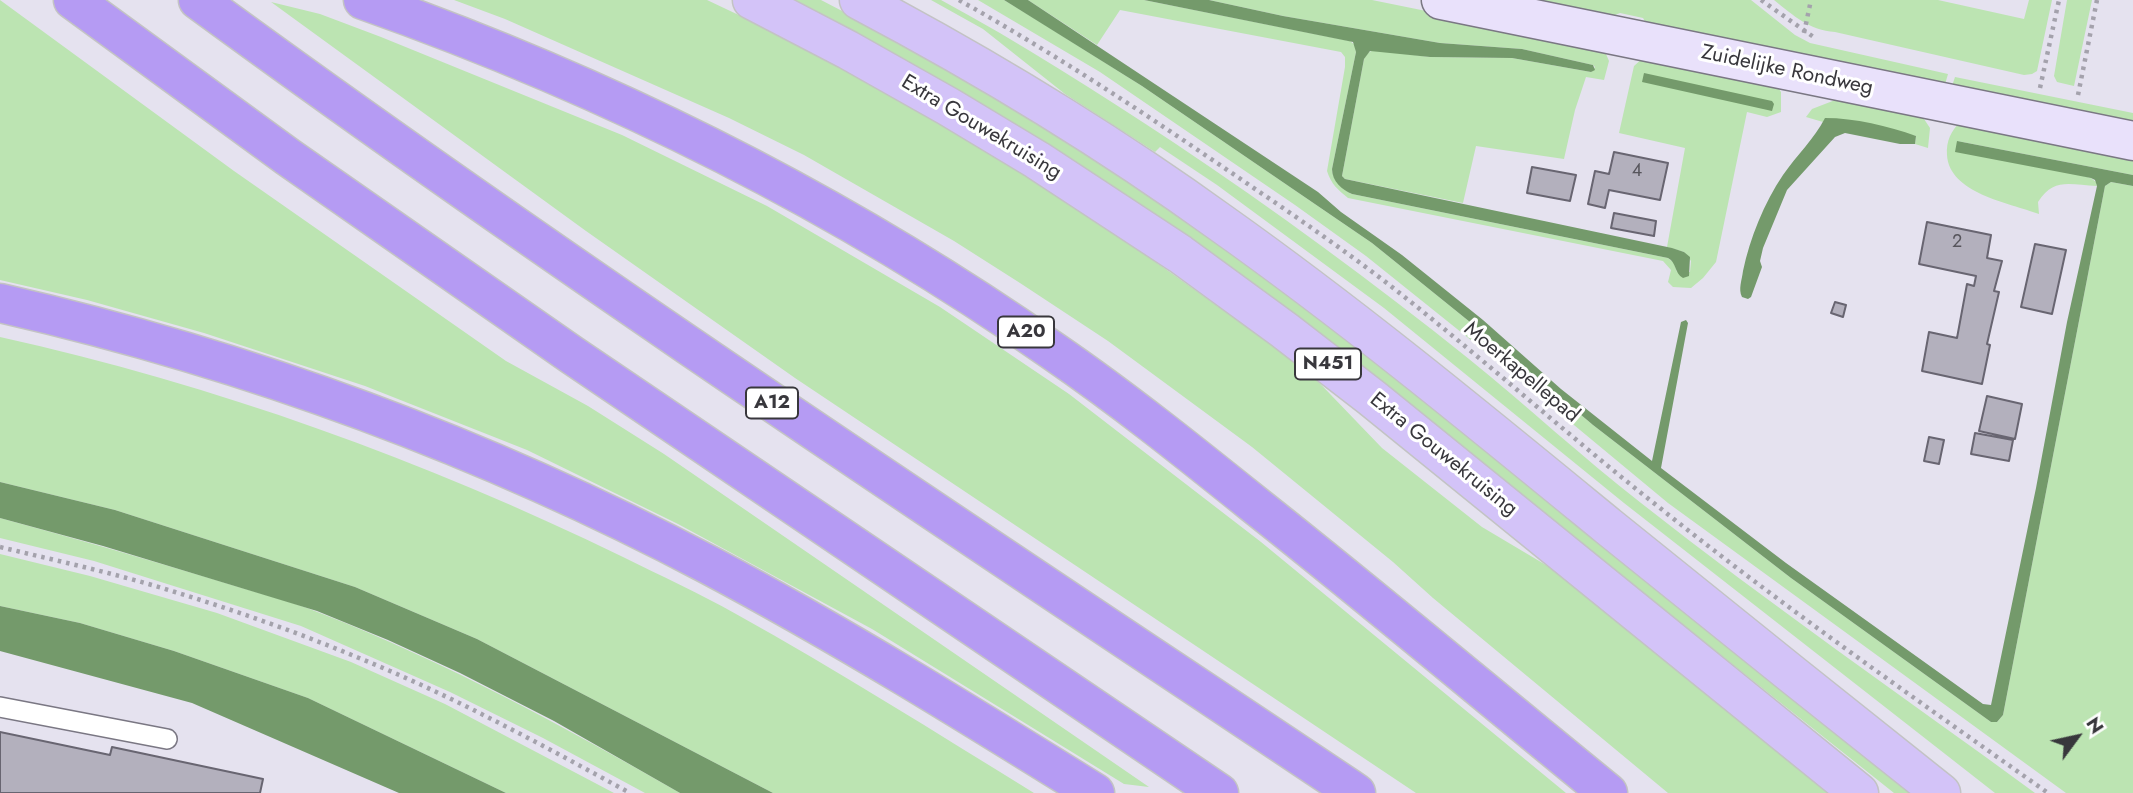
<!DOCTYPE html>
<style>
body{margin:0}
#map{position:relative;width:2133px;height:793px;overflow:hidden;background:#e5e2ef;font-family:Jost,sans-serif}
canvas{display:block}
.north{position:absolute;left:2042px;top:702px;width:70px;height:70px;-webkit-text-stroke:5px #fff;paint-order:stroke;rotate:57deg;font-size:19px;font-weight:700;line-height:28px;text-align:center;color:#38373c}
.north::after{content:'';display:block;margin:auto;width:24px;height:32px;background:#38373c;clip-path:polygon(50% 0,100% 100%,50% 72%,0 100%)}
</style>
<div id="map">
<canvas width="2133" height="793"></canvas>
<div class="north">N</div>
</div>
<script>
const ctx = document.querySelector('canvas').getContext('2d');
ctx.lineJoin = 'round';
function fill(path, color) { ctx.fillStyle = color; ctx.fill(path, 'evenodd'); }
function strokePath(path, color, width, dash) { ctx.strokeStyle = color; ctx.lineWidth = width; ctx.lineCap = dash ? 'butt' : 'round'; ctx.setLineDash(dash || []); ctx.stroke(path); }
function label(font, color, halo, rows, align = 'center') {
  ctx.font = font + ' Jost,sans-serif'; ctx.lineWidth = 6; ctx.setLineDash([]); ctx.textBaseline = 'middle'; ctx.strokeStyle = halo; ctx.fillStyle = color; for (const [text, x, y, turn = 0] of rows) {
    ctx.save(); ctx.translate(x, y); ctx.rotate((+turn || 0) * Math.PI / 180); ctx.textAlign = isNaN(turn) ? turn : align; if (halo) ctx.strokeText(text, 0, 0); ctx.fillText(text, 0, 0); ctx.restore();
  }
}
fill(new Path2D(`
 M0 0 234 171 506 361 588 406 664 454 1149 787 1124 784 872 629 678 524 527 450 365 386 204 333 87 300 0 280Z
 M454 0H707L781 35 900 98 1101 223 1306 369 1382 448 1482 527 1561 574 1836 793H1668L1433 598 1393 562 1252 447 1108 341 1020 283 954 241 804 155 729 118 505 19Z
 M789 0H821L869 25 963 77 1070 143 1178 214 1299 300 1915 793H1894L1561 528Z
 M931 0H941C1021 43 1097 92 1173 142 1275 210 1373 282 1469 359 1527 406 1582 457 1641 503 1769 604 1904 697 2035 793H1995L1624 503 1384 308 1217 185 1160 147 1155 152 1065 94 983 29Z
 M978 0H1004L1032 17 1142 86 1372 243 1491 339 1593 425 1791 578 1991 722H1997L2003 715 2105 186 2111 182 2133 186V793H2066L1668 503 1492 357 1366 256 1295 205 1100 72Z
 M1028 0H1144L1350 41 1355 45 1356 52 1332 169C1332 179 1343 190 1352 194L1668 258 1674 263 1677 272H1690L1691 261 1684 252 1667 247 1685 148 1619 133 1634 66 1645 56 1775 83 1781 92V112L1767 117 1747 112 1716 262 1703 278 1691 288 1673 287 1668 282 1671 270 1663 261 1348 198C1338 190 1331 184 1327 171L1345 67V57L1341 52 1120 10 1097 45Z
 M1209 0H1372L1603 47 1609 61 1604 80 1586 77 1575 110 1564 159 1476 146 1463 203 1345 179 1342 176 1364 59C1367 53 1369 51 1376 50L1430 57 1512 58 1591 72 1595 67 1593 65 1522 49 1440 43 1283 16Z
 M1523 0H1751L1795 35 1810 43 1948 74 1944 88 1647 25 1643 18 1620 13 1608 18Z
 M1774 0H1938L2024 19 2029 0H2052L2037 71 2032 74 2024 75 1835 32C1809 30 1794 16 1774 0Z
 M2067 0H2092L2074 86 2057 82 2054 76Z
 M271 2 320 14 381 37 622 135 767 206 940 307 1069 394 1261 542 1566 793H1416L795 378 586 231Z
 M1955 77 2133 113V126L1951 89Z
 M1843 97 1922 116 1930 128 1928 148 1915 144 1916 136 1826 118 1823 122 1806 117 1812 109Z
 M1961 121 2133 157V175L1957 141 2091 178 2096 182 2097 186C2070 185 2054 177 2038 202L2039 214C2009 203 1949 193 1947 155 1946 141 1951 131 1961 121Z
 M0 337C216 385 424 460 623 557 661 576 699 593 736 614 837 670 935 732 1034 793H773L477 639 355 587 115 510 0 482Z
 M0 518C74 538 146 559 219 581 253 592 288 600 320 613 446 662 563 726 680 793H645L543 738 450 692 301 626 94 561 0 538Z
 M0 554 90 576 217 613 351 662 445 704 614 793H506L308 698 174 651 80 623 0 606Z`), '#bce4b2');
fill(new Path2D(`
 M1004 0H1028L1318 192 1341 212 1402 255 1483 320 1561 389 1652 461 1681 322 1686 320 1688 323 1661 468 1786 563 1983 704 1991 705 2036 488 2067 322 2097 186 2095 180 2091 178 1955 152 1957 141 2133 175V186L2111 182 2105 186 2003 715 1997 722H1991L1791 578 1593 425 1491 339 1372 243 1142 86Z
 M1144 0H1209L1283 16 1440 43 1522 49 1593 65 1595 70 1591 72 1512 58 1430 57 1370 51 1364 59 1342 176 1345 179 1672 248 1684 252 1690 257 1689 276 1683 278C1674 273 1677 263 1668 258L1352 194C1342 190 1332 181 1332 169L1356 52 1353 42Z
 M1644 73 1772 101 1774 104 1772 111 1642 82Z
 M1825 118C1855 118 1888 126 1916 136L1915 144H1900L1845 133 1835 137 1787 190 1763 248 1760 261 1762 267 1751 297 1748 299 1742 297C1738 289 1742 280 1743 271 1750 238 1764 203 1783 175 1797 155 1814 139 1825 118Z
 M0 482 115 510 355 587 477 639 773 793H680L554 721 460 673 388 640 317 611 103 546 0 518Z
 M0 606 80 623 174 651 308 698 506 793H399L192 703 0 651Z`), '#749a6b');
const building = new Path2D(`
 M1614 152 1668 163 1660 200 1609 190 1605 208 1588 204 1595 171 1609 174Z
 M1532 167 1576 175 1570 201 1527 193Z
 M1614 213 1656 221 1654 236 1611 228Z
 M1927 222 1991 235 1987 258 2002 261 1994 291 1999 292 1987 344 1990 345 1982 384 1922 371 1929 332 1957 338 1967 284 1974 286 1976 276 1919 264Z
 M2035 244 2066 250 2052 314 2021 307Z
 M1835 302 1846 305 1843 317 1831 313Z
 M1987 396 2022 404 2015 439 1979 431Z
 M1975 433 2013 440 2009 461 1971 454Z
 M1929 437 1944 440 1939 464 1924 461Z
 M0 732 110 755 112 747 263 779 260 793H0Z`);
fill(building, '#b3b0bd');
strokePath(building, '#686571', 2);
const lane = new Path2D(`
 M0 707 167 739`);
const secondary = new Path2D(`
 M1441 0 2133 141`);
const primary = new Path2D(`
 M752 0 848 50 949 107 1037 160 1180 254 1284 330 1372 398 1859 793
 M859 0C984 66 1106 140 1221 223 1355 318 1482 423 1609 527 1719 616 1830 705 1941 793`);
const highway = new Path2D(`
 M73 0 288 157 572 355 1219 793
 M198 0C575 276 967 533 1356 793
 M363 0C607 86 841 203 1053 351 1123 399 1189 452 1255 505 1374 599 1490 697 1608 793
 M0 303C246 359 485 447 709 565 841 635 968 714 1095 793`);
strokePath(lane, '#7a7783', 22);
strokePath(secondary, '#7a7783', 41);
strokePath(primary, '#c3c3c4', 41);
strokePath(highway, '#c3c3c4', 41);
strokePath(new Path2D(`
 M959 0C1048 50 1132 105 1217 163 1273 201 1329 239 1383 280 1477 353 1566 434 1660 508 1785 608 1917 700 2048 793
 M1761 0 1815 38
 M1804 33 1811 0
 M2040 88 2059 0
 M2078 95 2097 0
 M0 547C58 561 118 574 175 592 237 611 299 633 359 658 453 696 542 745 630 793`), '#a4a2ac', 4.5, [3.5, 5]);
strokePath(lane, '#fff', 19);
strokePath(secondary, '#e9e1fb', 38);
strokePath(primary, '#d3c3f8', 38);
strokePath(highway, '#b59bf3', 38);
label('18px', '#57555c', null, [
 ["4",1637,172],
 ["2",1957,243]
]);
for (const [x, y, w] of [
 [1026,332,56],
 [1328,364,66],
 [772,403,52]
]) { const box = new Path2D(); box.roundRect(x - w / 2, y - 15.5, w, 31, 5); ctx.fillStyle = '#fff'; ctx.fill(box); strokePath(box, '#38373c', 2); }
label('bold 19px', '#38373c', null, [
 ["A20",1026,332],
 ["N451",1328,364],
 ["A12",772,403]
]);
label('21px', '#38373c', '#fff', [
 ["Zuidelijke Rondweg",1787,71,12],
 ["Extra Gouwekruising",981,128,31],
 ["Moerkapellepad",1521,373,40],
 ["Extra Gouwekruising",1443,455,39]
]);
</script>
